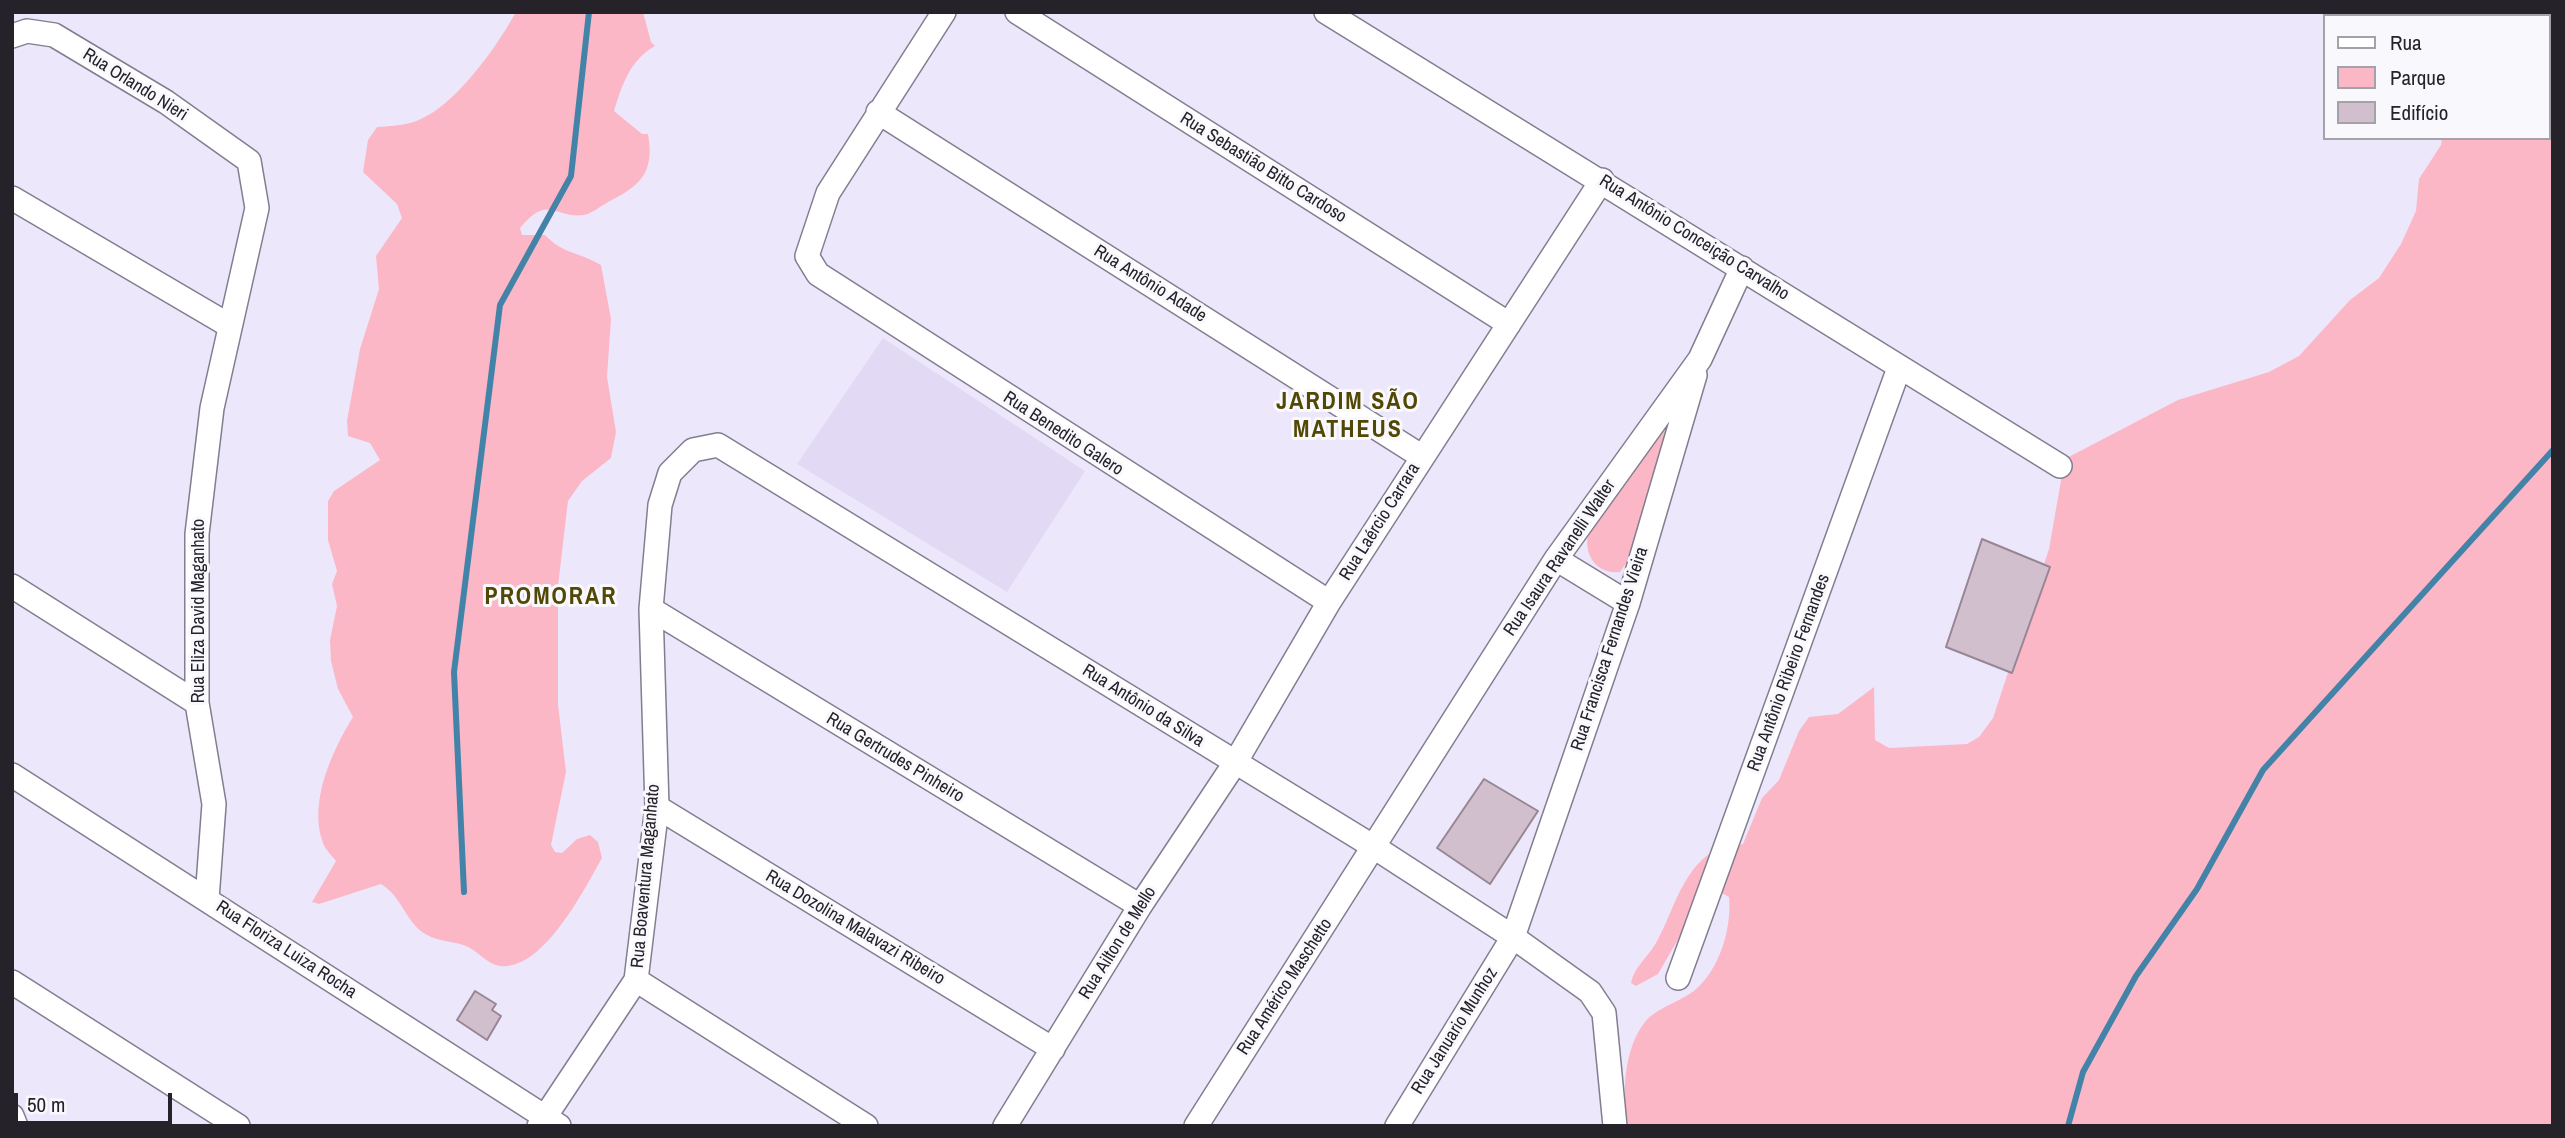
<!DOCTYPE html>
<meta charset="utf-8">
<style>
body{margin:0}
#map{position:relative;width:2565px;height:1138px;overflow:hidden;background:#ede7fc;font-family:"Archivo Narrow",sans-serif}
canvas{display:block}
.frame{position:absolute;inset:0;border:14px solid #25222a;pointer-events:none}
.legend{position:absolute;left:2323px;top:14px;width:228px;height:126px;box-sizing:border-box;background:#f9f8fc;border:2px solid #a4a2a8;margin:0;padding:9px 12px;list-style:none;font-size:21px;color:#25222a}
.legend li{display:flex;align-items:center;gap:14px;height:35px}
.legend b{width:35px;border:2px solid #a4a2a8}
.scale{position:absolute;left:14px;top:1093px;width:158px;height:32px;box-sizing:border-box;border:4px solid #25222a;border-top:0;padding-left:9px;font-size:21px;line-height:24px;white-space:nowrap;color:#25222a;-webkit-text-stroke:5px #f9f8fc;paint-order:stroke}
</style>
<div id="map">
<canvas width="2565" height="1138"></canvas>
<div class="frame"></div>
<ul class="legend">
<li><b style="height:9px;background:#fff"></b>Rua</li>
<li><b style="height:19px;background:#fcb7c7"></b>Parque</li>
<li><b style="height:19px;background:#d1bfce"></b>Edifício</li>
</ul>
<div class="scale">50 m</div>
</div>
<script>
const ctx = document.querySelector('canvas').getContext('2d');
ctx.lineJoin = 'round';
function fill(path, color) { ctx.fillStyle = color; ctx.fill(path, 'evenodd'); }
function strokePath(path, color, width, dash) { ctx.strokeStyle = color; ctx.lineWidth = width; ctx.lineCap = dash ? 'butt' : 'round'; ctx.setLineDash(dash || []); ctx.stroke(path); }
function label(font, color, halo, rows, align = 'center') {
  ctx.font = font + ' "Archivo Narrow",sans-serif'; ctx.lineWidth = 6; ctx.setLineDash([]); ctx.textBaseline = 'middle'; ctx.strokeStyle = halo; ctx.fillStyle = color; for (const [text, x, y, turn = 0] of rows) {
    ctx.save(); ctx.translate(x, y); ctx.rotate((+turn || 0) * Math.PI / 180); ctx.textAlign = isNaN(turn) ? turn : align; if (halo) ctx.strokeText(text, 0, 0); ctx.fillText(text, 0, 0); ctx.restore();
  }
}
fill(new Path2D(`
 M883 338 1085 471 1007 592 797 464Z`), '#e2daf5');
fill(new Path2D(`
 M516 12H643L651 42 655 46C630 60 622 85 614 111L642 134H648C655 173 640 186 608 202 601 206 591 214 584 215 555 219 549 193 520 228L522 235H545C563 254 579 252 601 265L611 319 607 377 616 432 611 458 582 481 568 501 558 586V704L566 772 551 845 555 852 562 853 577 839 590 835 598 842 602 858C584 890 543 971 500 966 488 965 479 952 468 947 456 941 439 942 427 935 406 924 402 896 381 884L319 904 312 902 336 861C332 856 325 849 323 843 308 803 332 751 353 717L338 689 331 661 330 640 337 606 332 584 337 571 328 540V501L334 491 380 460 370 443 348 436 347 421 360 349 379 289 376 256 402 218 397 204 363 172 368 140 377 127C388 126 399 126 410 123 451 113 496 48 516 12Z
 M2435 12H2553V1126H1629C1621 1095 1624 1048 1645 1022 1656 1008 1680 1002 1695 990 1719 970 1732 929 1729 897L1718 891 1705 893 1658 974 1636 986 1631 983C1634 967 1648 957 1656 943 1673 913 1681 872 1712 852 1720 847 1733 846 1743 844L1762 798 1779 780 1799 731 1809 717 1838 714 1874 687 1875 740 1889 748 1967 744 1979 737 1993 718 2049 549 2063 469 2061 461 2178 400 2269 372 2299 356 2350 300 2379 278 2401 244 2416 211 2419 179 2441 145 2442 138H2549V16H2435Z
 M1665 412 1682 419 1630 557 1620 572C1596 575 1582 553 1589 531Z`), '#fcb7c7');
strokePath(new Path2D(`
 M464 892 454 672 500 305 571 176 589 12
 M2068 1126 2083 1072 2136 976 2197 889 2263 770 2553 450`), '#4383a8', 6);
const building = new Path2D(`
 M1982 539 2050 567 2012 673 1946 647Z
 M1484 779 1538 811 1490 884 1437 848Z
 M475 991 496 1004 492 1010 501 1016 487 1040 457 1020Z`);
fill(building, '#d1bfce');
strokePath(building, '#978694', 2);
const minor = new Path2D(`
 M944 12 828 193 807 256 818 274 1329 602
 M1017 12 1509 324
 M1326 12 2060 466
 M12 36 27 31 54 35 166 102 249 161 257 208 212 408 197 534V703L214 804 207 899
 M878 112 1421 456
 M12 198 230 326
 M1556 559 1628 603
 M12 586 197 703
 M651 609 1140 906
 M12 775 559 1126
 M657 807 1053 1049
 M1678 978 1899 368
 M636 980 866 1126
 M12 982 238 1126
 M12 1116 16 1126
 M539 1126 636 980 657 807 651 609 660 505 670 473 693 450 718 445 1374 847 1513 937 1590 992 1604 1013 1615 1126
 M1005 1126 1140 906 1235 763 1329 602 1602 180
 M1196 1126 1556 559 1700 359 1742 268
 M1397 1126 1513 937 1628 603 1695 375`);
strokePath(minor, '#837d90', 26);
strokePath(minor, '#fff', 23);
label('18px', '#25222a', '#f9f8fc', [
 ["Rua Orlando Nieri",135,85,32],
 ["Rua Sebastião Bitto Cardoso",1263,168,32],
 ["Rua Antônio Conceição Carvalho",1694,238,32],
 ["Rua Antônio Adade",1150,284,32],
 ["Rua Benedito Galero",1063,434,33],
 ["Rua Laércio Carrara",1380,522,-58],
 ["Rua Isaura Ravanelli Walter",1560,558,-56],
 ["Rua Eliza David Maganhato",199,611,-90],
 ["Rua Francisca Fernandes Vieira",1610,649,-72],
 ["Rua Antônio Ribeiro Fernandes",1789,673,-70],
 ["Rua Antônio da Silva",1143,706,32],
 ["Rua Gertrudes Pinheiro",895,758,31],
 ["Rua Boaventura Maganhato",646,876,-85],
 ["Rua Dozolina Malavazi Ribeiro",855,928,31],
 ["Rua Ailton de Mello",1118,943,-58],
 ["Rua Floriza Luiza Rocha",286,950,33],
 ["Rua Américo Maschetto",1285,987,-57],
 ["Rua Januario Munhoz",1455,1031,-58]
]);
ctx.letterSpacing = '2px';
label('bold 24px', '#524806', '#f9f8fc', [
 ["JARDIM SÃO",1348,403],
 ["MATHEUS",1348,431],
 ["PROMORAR",551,598]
]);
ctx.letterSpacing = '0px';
</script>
